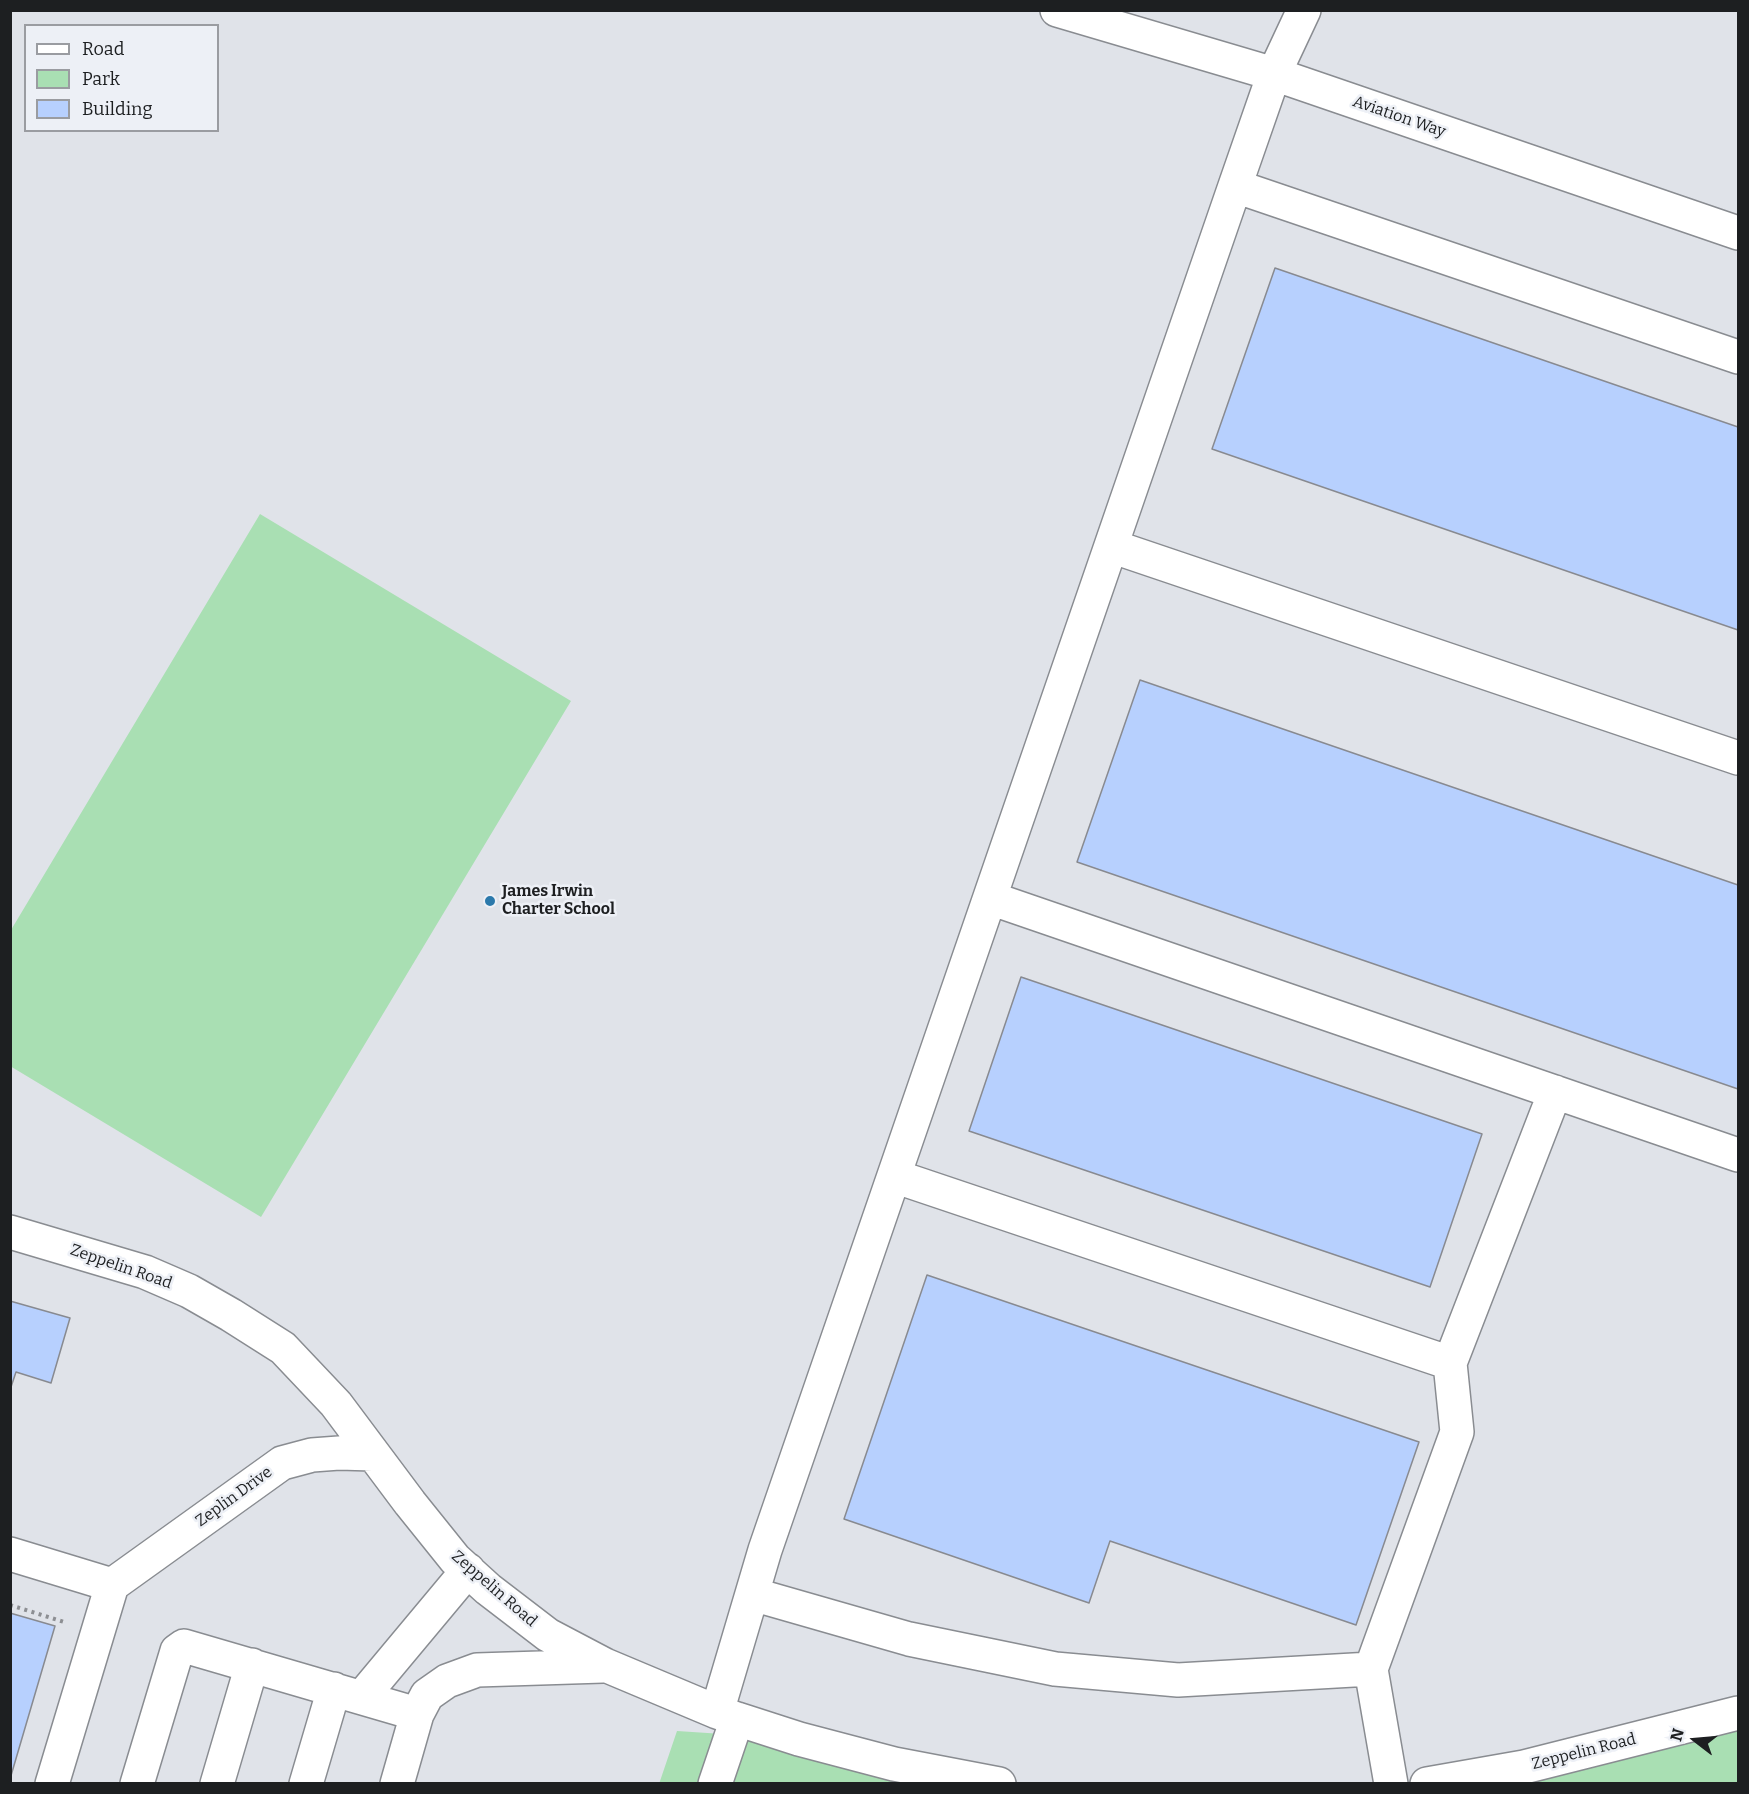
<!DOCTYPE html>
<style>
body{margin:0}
#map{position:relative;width:1749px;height:1794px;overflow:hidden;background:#e0e3e9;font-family:Bitter,serif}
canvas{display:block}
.frame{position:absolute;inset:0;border:12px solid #1d1f21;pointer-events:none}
.legend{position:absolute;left:24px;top:24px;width:195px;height:108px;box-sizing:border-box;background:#edf0f6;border:2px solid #9a9ca1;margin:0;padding:8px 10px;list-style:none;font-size:18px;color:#1d1f21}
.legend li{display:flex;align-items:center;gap:12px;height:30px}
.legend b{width:30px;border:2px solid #9a9ca1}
.north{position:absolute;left:1665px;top:1710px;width:60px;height:60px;-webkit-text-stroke:4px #edf0f6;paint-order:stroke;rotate:286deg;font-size:16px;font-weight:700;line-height:24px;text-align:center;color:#1d1f21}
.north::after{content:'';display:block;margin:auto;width:21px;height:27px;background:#1d1f21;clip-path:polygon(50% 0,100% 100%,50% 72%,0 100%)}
</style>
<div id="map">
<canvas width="1749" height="1794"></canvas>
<div class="frame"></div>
<ul class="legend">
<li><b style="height:8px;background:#fff"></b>Road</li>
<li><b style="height:16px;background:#a9dfb3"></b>Park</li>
<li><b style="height:16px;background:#b7d0fe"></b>Building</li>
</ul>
<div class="north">N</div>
</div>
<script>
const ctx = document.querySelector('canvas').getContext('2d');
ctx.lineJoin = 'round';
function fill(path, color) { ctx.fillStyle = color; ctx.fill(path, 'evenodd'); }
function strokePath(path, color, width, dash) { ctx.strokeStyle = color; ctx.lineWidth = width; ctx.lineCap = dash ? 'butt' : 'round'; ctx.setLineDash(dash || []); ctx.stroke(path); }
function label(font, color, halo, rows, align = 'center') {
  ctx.font = font + ' Bitter,serif'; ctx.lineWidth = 5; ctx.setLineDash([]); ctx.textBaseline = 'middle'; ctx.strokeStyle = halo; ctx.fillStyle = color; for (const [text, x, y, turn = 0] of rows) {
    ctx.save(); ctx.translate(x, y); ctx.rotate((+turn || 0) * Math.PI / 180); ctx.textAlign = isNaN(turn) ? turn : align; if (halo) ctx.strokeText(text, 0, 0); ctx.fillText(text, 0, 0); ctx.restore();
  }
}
fill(new Path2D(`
 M260 514 571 701 261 1217 10 1066 11 930Z
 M1738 1720V1783H1422Z
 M677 1731 799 1739 1005 1784H659Z`), '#a9dfb3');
const building = new Path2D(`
 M1275 268 1738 427V630L1212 449Z
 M1140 680 1738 885V1089L1077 862Z
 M1021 977 1482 1134 1430 1287 969 1131Z
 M927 1275 1419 1442 1356 1625 1110 1541 1089 1603 844 1519Z
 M10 1301 70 1318 51 1383 16 1372 10 1390Z
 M10 1613 55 1626 10 1779Z`);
fill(building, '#b7d0fe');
strokePath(building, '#888a90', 1.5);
const minor = new Path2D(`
 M1057 10 1274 74 1738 233
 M1235 186 1738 357
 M1111 546 1738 758
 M990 898 1738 1155
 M894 1176 1450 1363 1555 1092
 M10 1232 145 1272 189 1291 231 1315 283 1348 336 1404 410 1503 455 1559 488 1589 548 1635 605 1665 717 1712 737 1719 799 1739 894 1764 999 1784
 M10 1554 112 1585
 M752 1594 909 1639 1055 1669 1178 1680 1371 1669 1457 1432 1450 1363
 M1371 1669 1391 1784
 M362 1697 468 1570
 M717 1712 765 1550 1235 186 1274 74 1304 10
 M52 1784 112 1585 282 1463 312 1455 339 1453 373 1454
 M137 1784 177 1651 184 1646 417 1714
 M217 1784 252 1665
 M306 1784 334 1689
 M397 1784 417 1714 427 1695 447 1681 477 1670 603 1666
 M715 1784 737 1719
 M1427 1784 1524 1767 1738 1713`);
strokePath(minor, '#898c91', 36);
strokePath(new Path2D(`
 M10 1605 64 1622`), '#8d8f93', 4, [3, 4.5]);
strokePath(minor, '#fff', 33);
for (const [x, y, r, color] of [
 [490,901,6,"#2b79ab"]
]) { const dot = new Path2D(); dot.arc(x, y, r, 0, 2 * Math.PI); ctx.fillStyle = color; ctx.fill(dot); strokePath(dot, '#edf0f6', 2); }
label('16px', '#1d1f21', '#edf0f6', [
 ["Aviation Way",1399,117,19],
 ["Zeppelin Road",121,1267,19],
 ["Zeplin Drive",234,1497,-36],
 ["Zeppelin Road",494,1589,41],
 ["Zeppelin Road",1584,1752,-14]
]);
label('bold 16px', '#1d1f21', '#edf0f6', [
 ["James Irwin",502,892],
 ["Charter School",502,910]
], 'left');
</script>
